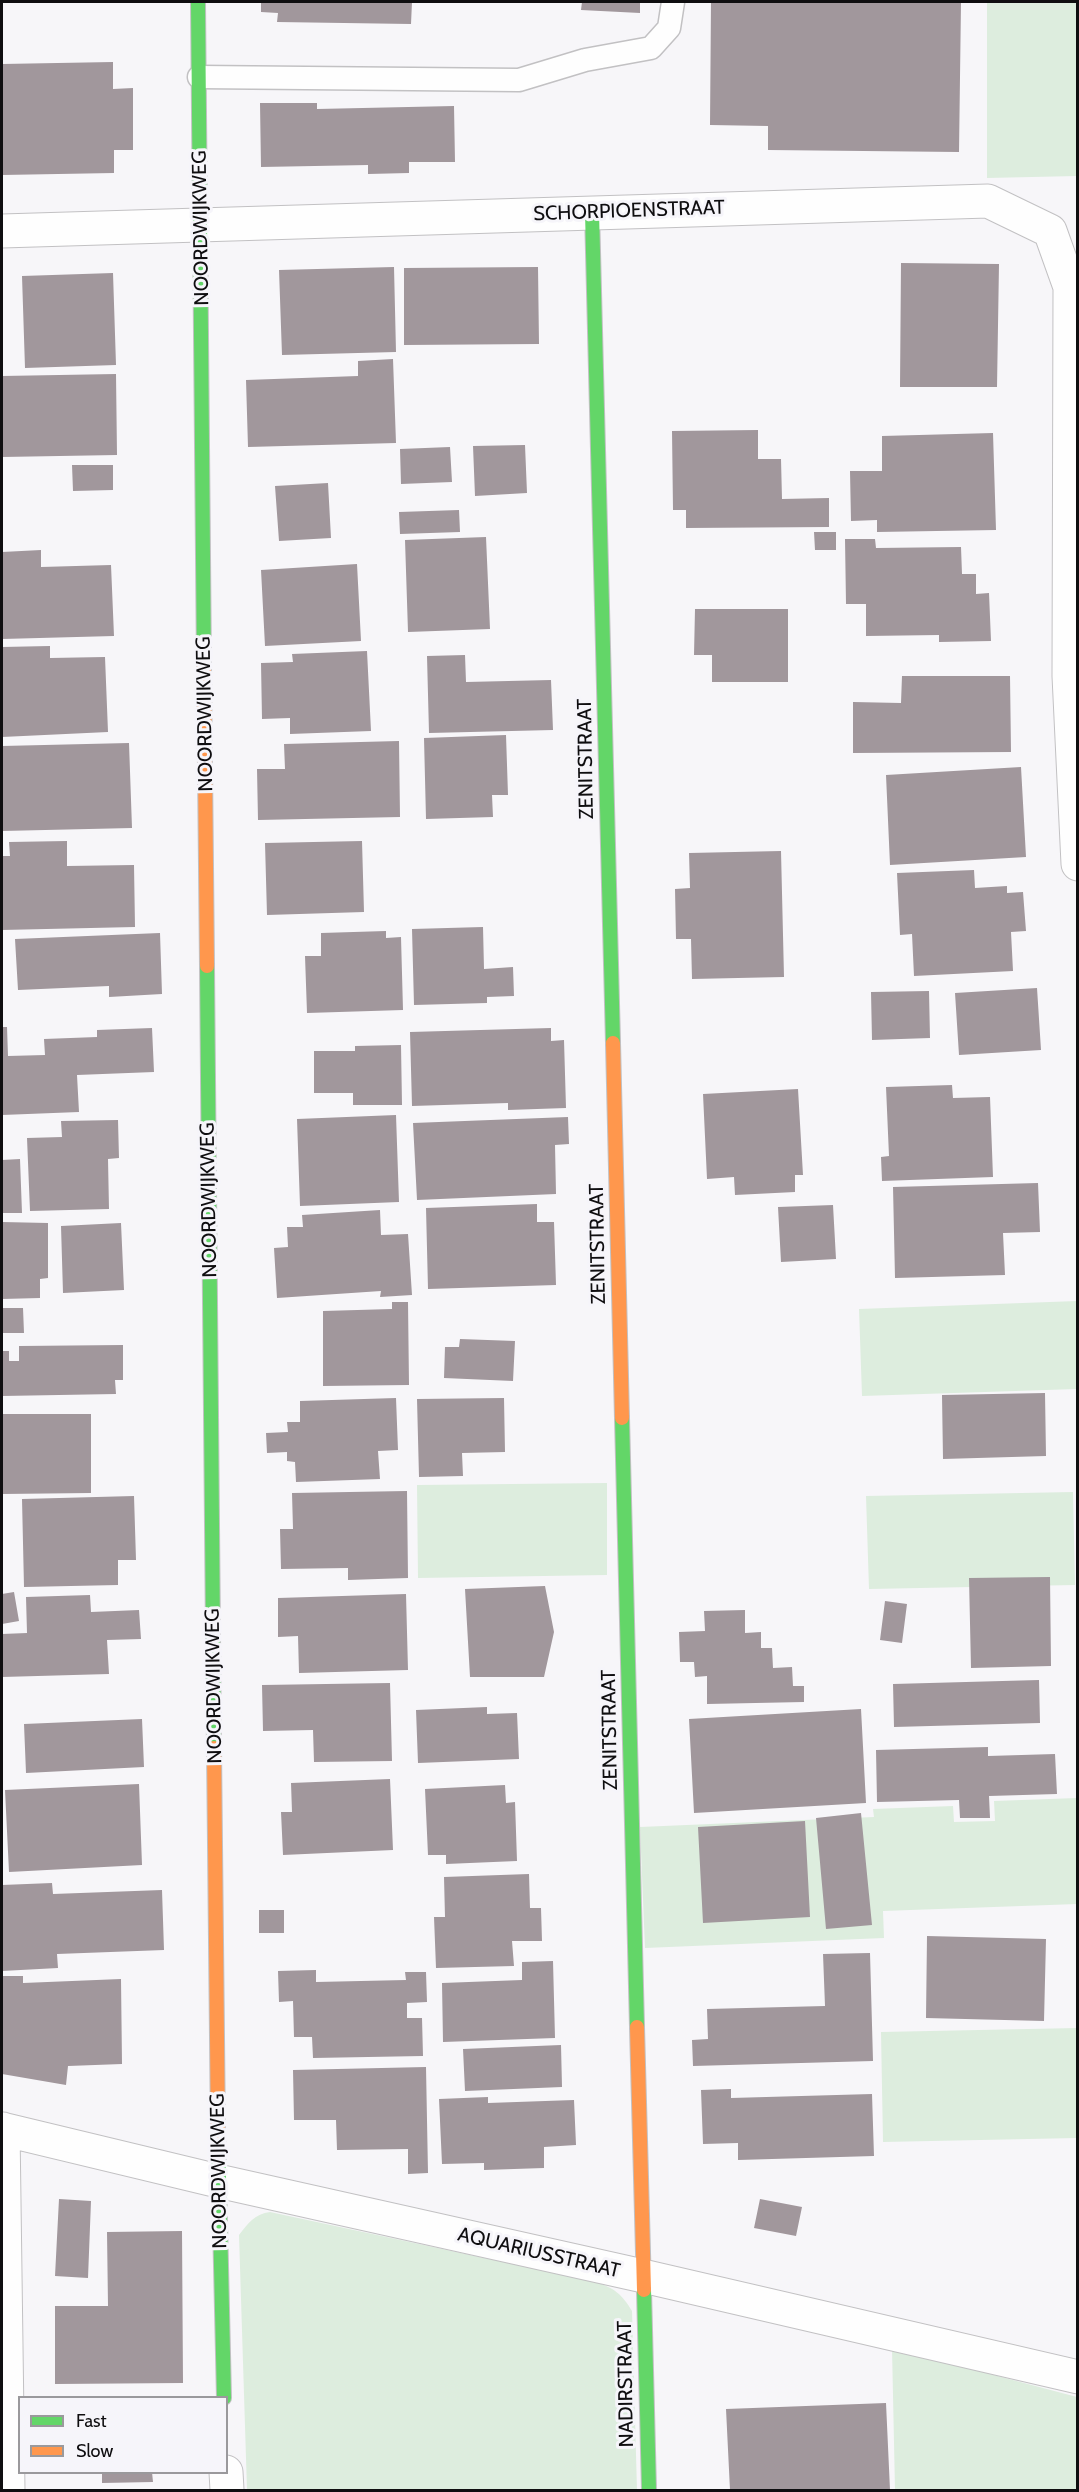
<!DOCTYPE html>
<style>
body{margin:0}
#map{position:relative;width:1079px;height:2492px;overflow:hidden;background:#f7f6f9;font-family:Cabin,sans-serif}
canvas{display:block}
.frame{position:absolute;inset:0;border:3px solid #0f0e10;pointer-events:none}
.legend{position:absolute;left:18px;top:2396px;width:210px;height:78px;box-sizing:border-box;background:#f6f5fa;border:2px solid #9a999c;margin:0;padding:8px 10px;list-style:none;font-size:18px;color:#0f0e10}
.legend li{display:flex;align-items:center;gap:12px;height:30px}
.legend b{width:30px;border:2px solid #9a999c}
</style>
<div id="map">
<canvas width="1079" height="2492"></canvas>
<div class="frame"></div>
<ul class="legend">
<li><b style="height:8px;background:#63d668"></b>Fast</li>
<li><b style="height:8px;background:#ff974d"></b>Slow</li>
</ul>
</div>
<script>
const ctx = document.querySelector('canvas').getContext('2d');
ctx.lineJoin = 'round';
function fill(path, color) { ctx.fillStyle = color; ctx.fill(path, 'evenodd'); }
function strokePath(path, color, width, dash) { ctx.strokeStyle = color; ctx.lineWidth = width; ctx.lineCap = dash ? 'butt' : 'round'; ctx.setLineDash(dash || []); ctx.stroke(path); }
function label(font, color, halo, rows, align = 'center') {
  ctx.font = font + ' Cabin,sans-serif'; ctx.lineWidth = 6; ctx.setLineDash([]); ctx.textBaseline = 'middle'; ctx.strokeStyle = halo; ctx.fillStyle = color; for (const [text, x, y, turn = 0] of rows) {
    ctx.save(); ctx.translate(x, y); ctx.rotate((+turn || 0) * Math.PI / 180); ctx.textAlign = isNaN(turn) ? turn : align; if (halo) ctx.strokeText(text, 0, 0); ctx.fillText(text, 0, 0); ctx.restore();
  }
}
fill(new Path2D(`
 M987 2H1077V176L987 178Z
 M1077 1301V1389L862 1396 859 1309Z
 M607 1483V1575L418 1578 417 1485Z
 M1073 1492 1075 1585 869 1589 866 1496Z
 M1077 1798V1904L883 1911 884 1938 645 1948 640 1827 874 1817 873 1809 953 1806 954 1822 995 1821 994 1801Z
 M1077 2028V2138L883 2142 881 2032Z
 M270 2212 596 2282C614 2288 622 2294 632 2311L637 2490H247L239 2235C248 2223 255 2214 270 2212Z
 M892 2348 1077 2397V2490H895Z`), '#ddedde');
fill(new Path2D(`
 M261 2H412L411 24 277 22 278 13 261 12Z
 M582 2H640V13L581 10Z
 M711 2H961L959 152 768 150V126L710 125Z
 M113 62V89L133 88V150H114V173L2 175V64Z
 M260 103H317V109L454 106 455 162H409V173L368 174V165L261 167Z
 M901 263 999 264 997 387H900Z
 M394 267 396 352 282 355 279 270Z
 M538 267 539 344 404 345V268Z
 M113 273 116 365 25 368 22 276Z
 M393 359 396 443 248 447 246 380 358 376V361Z
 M116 374 117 455 2 457V376Z
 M758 430V459H781L782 499 829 498V527L686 528V510H673L672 431Z
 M993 433 996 530 877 532V520L851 521 850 471H882V436Z
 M525 445 527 493 475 496 473 446Z
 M450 447 452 482 401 484 400 449Z
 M72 465H113V490L73 491Z
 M328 483 331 538 279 541 275 486Z
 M459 510 460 532 400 534 399 512Z
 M814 532H836V550H815Z
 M486 537 490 629 408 632 405 540Z
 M845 539H875L876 548 961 547 962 574H976V594L989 593 991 641 939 642V635L866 636V604H846Z
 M41 550V567L111 565 114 636 2 639V552Z
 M357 564 361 641 265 646 261 570Z
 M695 609H788V682H712V655H694Z
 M50 646V658L105 657 108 732 2 737V647Z
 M367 651 371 731 290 734V718L262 719 261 663 293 662 292 654Z
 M465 655 466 682 551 680 553 730 429 733 427 656Z
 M902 676H1010L1011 752 853 753V702L901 703Z
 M506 735 508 795H492L493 817 426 819 424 738Z
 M399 741 400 817 258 820 257 769H285L284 744Z
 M129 743 132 828 2 831V746Z
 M1021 767 1026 857 890 865 886 775Z
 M67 841V866L134 865 135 927 2 930V856H10L9 842Z
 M362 841 364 912 267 915 265 843Z
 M781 851 784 977 692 979 691 939H676L675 889 690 888 689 853Z
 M974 870 975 888 1007 886V893L1023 892 1026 931 1011 932 1013 971 914 976 912 934 900 935 897 873Z
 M483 927 484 969 513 967 514 996 487 997V1003L414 1005 412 929Z
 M386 931V938L401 937 403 1010 307 1013 305 956H321V933Z
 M160 933 162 994 109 997V986L18 990 15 939Z
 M1037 988 1041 1050 959 1055 955 993Z
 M929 991 930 1038 872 1040 871 992Z
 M2 1027H7L8 1056 45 1055 44 1039 97 1037V1030L152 1028 154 1072 77 1075 79 1112 2 1115Z
 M551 1028V1041L564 1040 566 1108 508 1110V1103L412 1106 410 1032Z
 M401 1045 402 1105H353V1093H314V1051H355V1046Z
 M952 1085 953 1098 990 1097 993 1177 882 1181 881 1157 889 1156 886 1087Z
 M798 1089 803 1175H795V1192L735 1195 734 1177 707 1179 703 1094Z
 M396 1115 399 1202 300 1206 297 1119Z
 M568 1117 569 1144 555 1145 556 1194 417 1200 413 1123Z
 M118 1120 119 1158 108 1159 109 1209 30 1211 27 1138 62 1137 61 1121Z
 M20 1159 22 1213H2V1160Z
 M1038 1183 1040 1232 1003 1233 1005 1275 895 1278 893 1187Z
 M537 1204V1222H554L556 1285 428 1289 426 1208Z
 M833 1205 836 1259 781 1262 778 1207Z
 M380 1210 381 1235 408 1234 412 1295 380 1297 381 1291 277 1298 274 1248 288 1247 287 1227H303L302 1215Z
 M2 1222 48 1223V1278L40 1279V1298L2 1299Z
 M121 1223 124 1290 63 1293 61 1226Z
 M392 1302H408L409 1385 323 1386V1311L392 1309Z
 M2 1308H23L24 1333H2Z
 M460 1339 515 1341 513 1381 444 1378 445 1347H459Z
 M123 1345V1380H115L116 1394 2 1396V1351H9V1361H19V1346Z
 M1045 1393 1046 1456 943 1459 942 1395Z
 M396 1398 398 1450 378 1451 380 1479 296 1482 295 1462 287 1461V1452L267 1453 266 1433 288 1432 287 1422H300V1401Z
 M504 1398 505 1452 462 1453 463 1476 419 1477 417 1399Z
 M2 1414H91V1493L2 1494Z
 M407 1491 408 1578 348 1580V1568L281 1569 280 1529H293L292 1493Z
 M134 1496 136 1560H118V1585L24 1587 22 1499Z
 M1050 1577 1051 1666 971 1668 969 1578Z
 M545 1586 554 1632 544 1677H470L465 1589Z
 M14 1592 19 1621 2 1624V1594Z
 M406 1594 408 1670 299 1673 298 1636 278 1637V1598Z
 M90 1595 91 1612 139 1610 141 1639 107 1640 109 1674 2 1677V1634L27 1633 26 1597Z
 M885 1601 907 1604 902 1643 880 1640Z
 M745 1610V1633L761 1632V1648H772L773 1668 792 1667 793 1686H804V1702L707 1704V1676L695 1677 694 1662H680L679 1632 705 1631 704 1611Z
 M1039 1680 1040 1723 894 1727 893 1684Z
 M390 1683 392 1761 314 1762 313 1730 263 1731 262 1685Z
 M487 1707V1714L517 1713 519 1759 418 1763 416 1710Z
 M861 1709 866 1803 694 1813 689 1719Z
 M142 1719 144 1767 26 1773 24 1724Z
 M988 1747V1756L1055 1754 1057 1794 989 1796 990 1818H960L959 1800 877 1802 876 1750Z
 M390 1779 393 1850 283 1855 281 1812H292L291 1783Z
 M139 1784 142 1865 9 1872 5 1790Z
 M505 1785 506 1803 515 1802 517 1861 446 1864V1855H428L425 1789Z
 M861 1813 872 1925 826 1929 816 1818Z
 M805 1821 810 1917 703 1923 698 1827Z
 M529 1874 530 1908H541L542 1941H512L514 1966 436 1968 434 1917H445L444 1877Z
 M52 1883 53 1894 162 1890 164 1950 57 1954 58 1968 2 1971V1885Z
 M259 1910H284V1933H259Z
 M927 1936 1046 1939 1044 2021 926 2018Z
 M870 1953 873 2061 693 2066 692 2040 708 2039 707 2009 825 2006 823 1954Z
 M553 1961 555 2038 443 2042 442 1983 522 1980V1962Z
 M316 1970V1982L406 1980 405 1972H426L427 2002 407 2003V2018H422L423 2056 313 2058 312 2037H294L293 2001 279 2002 278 1971Z
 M2 1976H23V1983L121 1979 122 2064 68 2066 66 2085 2 2074Z
 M561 2045 562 2087 465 2091 463 2049Z
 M426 2067 428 2173 408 2174V2149L337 2150 336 2120H294L293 2070Z
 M731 2089V2098L872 2094 874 2156 738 2160V2143L703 2144 701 2090Z
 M488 2097V2103L574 2100 576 2145 544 2147V2168L484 2170V2163L442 2164 439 2099Z
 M59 2199 91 2201 88 2278 55 2276Z
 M760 2199 802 2207 796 2236 754 2228Z
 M182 2231 183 2383 55 2384V2306H108L107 2232Z
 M886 2403 890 2490H730L726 2409Z
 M102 2472H152L153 2482 102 2483Z`), '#a1979c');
const lane = new Path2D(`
 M199 77 519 80 585 60 651 48 669 28 673 2`);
const street = new Path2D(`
 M2 231 988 201 1050 231 1070 287 1069 676 1078 864
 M2 2129 218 2181 643 2276 1078 2377
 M3 2129 8 2490
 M226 2472 227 2490`);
const fast = new Path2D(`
 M198 2 204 667
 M592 212 613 1043
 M207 966 214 1748
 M622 1418 637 2027
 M218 2133 224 2398
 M644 2290 649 2490`);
const slow = new Path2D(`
 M204 667 207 966
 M613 1043 622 1418
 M214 1748 218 2133
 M637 2027 644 2290`);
strokePath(lane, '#c2c1c3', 25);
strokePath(street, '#c2c1c3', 35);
strokePath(fast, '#c2c1c3', 16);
strokePath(slow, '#c2c1c3', 16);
strokePath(lane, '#fefefe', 22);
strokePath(street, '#fefefe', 33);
strokePath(fast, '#63d668', 14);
strokePath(slow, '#ff974d', 14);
label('20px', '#0f0e10', '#f6f5fa', [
 ["SCHORPIOENSTRAAT",629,211,-2],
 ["NOORDWIJKWEG",201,228,-91],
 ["NOORDWIJKWEG",205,714,-91],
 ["ZENITSTRAAT",586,759,-91],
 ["NOORDWIJKWEG",209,1200,-91],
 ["ZENITSTRAAT",598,1244,-91],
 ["NOORDWIJKWEG",214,1686,-91],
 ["ZENITSTRAAT",610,1730,-91],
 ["NOORDWIJKWEG",219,2171,-91],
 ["AQUARIUSSTRAAT",539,2253,13],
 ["NADIRSTRAAT",626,2384,-91]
]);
</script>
